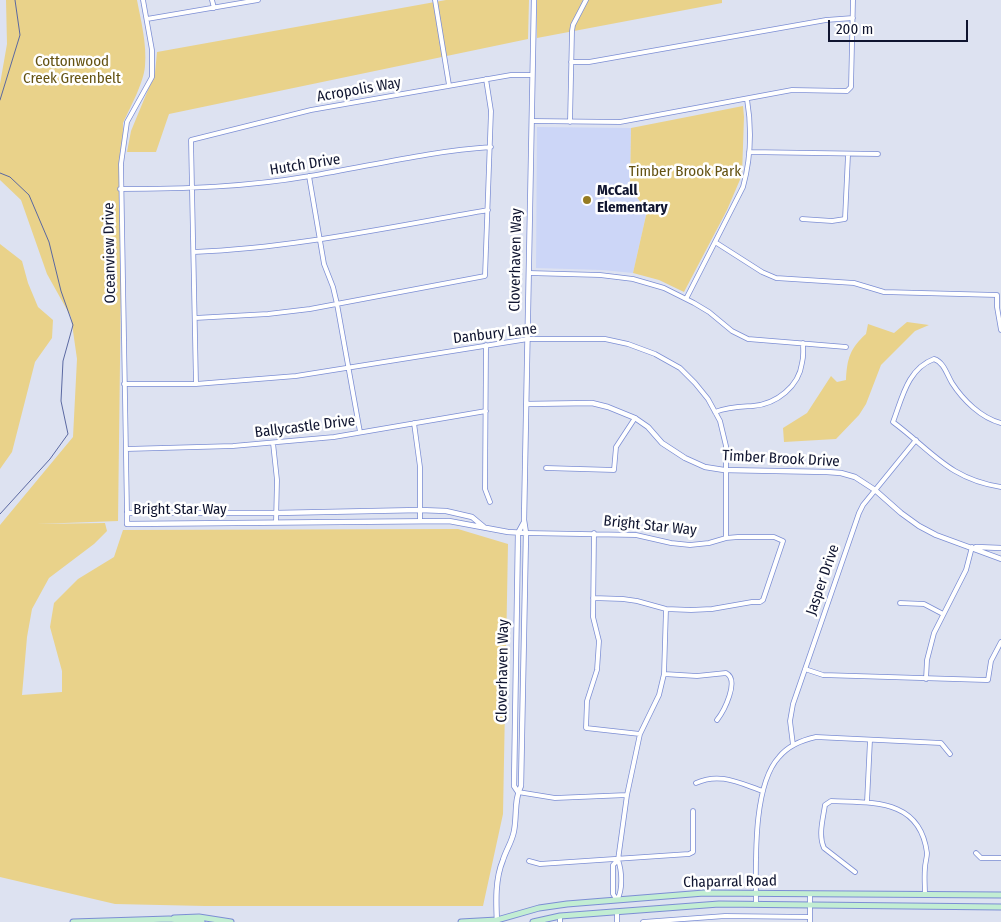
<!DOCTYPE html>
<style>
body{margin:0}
#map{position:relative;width:1001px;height:922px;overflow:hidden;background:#dde2f1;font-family:"Fira Sans Condensed",sans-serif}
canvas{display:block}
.scale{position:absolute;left:828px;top:20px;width:140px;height:22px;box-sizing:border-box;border:2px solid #101530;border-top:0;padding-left:6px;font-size:15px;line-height:18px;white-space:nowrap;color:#101530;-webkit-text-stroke:4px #fff;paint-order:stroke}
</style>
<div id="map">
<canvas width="1001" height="922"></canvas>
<div class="scale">200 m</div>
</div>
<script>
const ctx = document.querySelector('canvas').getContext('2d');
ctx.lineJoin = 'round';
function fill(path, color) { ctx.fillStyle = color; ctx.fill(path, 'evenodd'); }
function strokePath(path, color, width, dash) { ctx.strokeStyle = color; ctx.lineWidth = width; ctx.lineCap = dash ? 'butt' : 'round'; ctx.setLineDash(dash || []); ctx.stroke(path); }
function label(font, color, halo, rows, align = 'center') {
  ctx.font = font + ' "Fira Sans Condensed",sans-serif'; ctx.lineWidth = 5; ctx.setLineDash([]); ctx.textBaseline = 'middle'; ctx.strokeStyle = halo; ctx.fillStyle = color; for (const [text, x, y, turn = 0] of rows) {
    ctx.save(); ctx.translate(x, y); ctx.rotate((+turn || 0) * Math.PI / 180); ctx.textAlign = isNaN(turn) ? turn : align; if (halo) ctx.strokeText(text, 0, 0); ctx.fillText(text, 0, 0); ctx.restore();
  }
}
fill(new Path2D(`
 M537 127 631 128 630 188 647 211 633 273 602 270 536 268Z`), '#ccd6f7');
fill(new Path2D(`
 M6 0H137C141 21 147 44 145 66 144 82 130 108 123 123L118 521 37 524 105 523 107 531 94 544 49 578 32 609 27 637 22 695 62 692V671L50 627 54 603 78 579 114 557 123 530 458 529 508 544 503 814 483 906H205L115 904 0 877V525L73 437 77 359 71 317 47 274 21 200 0 180V84L7 44Z
 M446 0H529L528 39 169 114 156 152H127L131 131 155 73 157 52Z
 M537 0H722V3L537 38Z
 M743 106 744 117 742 175 727 210 684 292 659 280 633 273 647 211 630 188 631 128Z
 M0 244 22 261 28 283 38 307 53 320 52 338 35 362 12 452 0 469Z
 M907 322 929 325 915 331 881 365 866 404 859 415 836 439 784 442 783 428 807 413 831 376 837 382 846 380C847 359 850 348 866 334L868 324 894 333Z`), '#e9d28a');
strokePath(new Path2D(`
 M0 100 20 35 15 0
 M0 173 10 177 29 195 49 242 61 291 73 325 63 361 61 401 68 434 50 459 0 514`), '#5a68a1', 1);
const minor = new Path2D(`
 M212 0 214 8
 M435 0 449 85
 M147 19 258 0
 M571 62H589L826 20 853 18
 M532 121 620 122 792 90 847 91 851 87 853 0
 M570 122 572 31 573 25 586 0
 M749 152 878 154
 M309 176 324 264 333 287 337 304 360 432
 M120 189C184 189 247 187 310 176 370 166 430 151 491 147
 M802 219 832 221 845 219 848 155
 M715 242 762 272 776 278 854 283 884 292 997 295V307L1001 330
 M194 252C293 248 390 227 488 210
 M529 273 600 275 633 279 664 288 694 303 709 312 732 331 748 339 846 347
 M686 299 743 187C751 158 752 129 747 99
 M195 318 268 314 310 309 485 276 491 111 486 79
 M486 345 485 489 490 502
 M124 384H196L296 376 528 339H605L628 344 655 354 680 368 695 383 708 399 720 421 726 446V538
 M196 384 191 140 311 110 511 75H532
 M715 412C729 407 739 407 753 406 777 404 799 386 802 363 804 356 803 350 803 343
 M414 423 420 467V520
 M1001 423C981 418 963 400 952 383 947 375 944 362 934 359 907 369 902 399 893 422 932 451 949 479 1001 487
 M273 443 277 480 276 522
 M126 449 233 446 334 437 486 411
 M546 468 614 470 616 447 635 418
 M127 513 121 164 127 122 152 77V50L143 0
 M526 533 636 535 671 543 690 545 709 543 726 538 738 537H774L783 541 763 600 760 602H752L712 609 691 610 666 609 637 601 623 599 593 598
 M594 533 593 617 599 641 597 670 587 701 586 728 640 734
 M900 603 924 604 943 614
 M805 669 823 675 986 680H988L991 661 1001 642
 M664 674 697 676 726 673C740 680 724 711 717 720
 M926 679 927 660 934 633 966 570 972 547
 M793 745 790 721 793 704 859 513 863 505 916 440
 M696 783C720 772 739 783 763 791
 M518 792 555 798 627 795
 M867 802 870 740
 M976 853 981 858H1001
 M618 860 613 865V894L617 900C623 890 622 871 618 860L627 795 640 734 659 695 664 674 666 609
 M529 861 540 864 689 854 693 852V811
 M855 872 824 848C818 835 823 819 825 805L831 801C872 803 920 798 927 853 927 858 925 863 925 868 924 877 925 886 925 895
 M756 904C756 866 752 786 779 757 788 746 802 740 816 737L941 743 950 754
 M560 916V922
 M617 922V912
 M643 922 725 916 810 917
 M810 922V894`);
const tertiary = new Path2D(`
 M527 404 592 403 608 407 635 418 648 427 662 443 685 458 705 467 724 470 827 472 841 473 855 477 875 490 901 513 919 526 936 535 1001 559
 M484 527 472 517 446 511 420 510 276 513H127V524L449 521 508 532 526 533
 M976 547 1001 548
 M518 792 514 786 518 533 524 522
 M497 922C496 902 495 879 503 860 506 850 512 842 514 831 517 816 514 799 521 786L526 533 524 520 534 0`);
const secondary = new Path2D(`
 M174 918 199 917 231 922
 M73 922 169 919 202 922
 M461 922 497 920 539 908 567 904 704 893 1001 895
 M533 922 560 916 719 904 1001 907`);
strokePath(minor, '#7c8ed4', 5.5);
strokePath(tertiary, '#7c8ed4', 6);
strokePath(secondary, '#7c8ed4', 7);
strokePath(minor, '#fff', 4);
strokePath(tertiary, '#fff', 4.5);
strokePath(secondary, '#c2edd3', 5);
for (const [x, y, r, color] of [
 [587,200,5,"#957b22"]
]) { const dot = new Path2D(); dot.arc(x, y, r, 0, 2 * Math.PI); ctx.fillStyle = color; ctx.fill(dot); strokePath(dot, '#fff', 2); }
label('15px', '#645212', '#fff', [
 ["Cottonwood",72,62],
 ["Creek Greenbelt",72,79],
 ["Timber Brook Park",685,172]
]);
label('15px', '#101530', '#fff', [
 ["Acropolis Way",359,90,-10],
 ["Hutch Drive",305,165,-9],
 ["Oceanview Drive",110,253,-91],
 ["Cloverhaven Way",516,260,-89],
 ["Danbury Lane",495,334,-7],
 ["Ballycastle Drive",305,427,-7],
 ["Timber Brook Drive",781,459,3],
 ["Bright Star Way",180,510],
 ["Bright Star Way",650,526,6],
 ["Jasper Drive",823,580,-71],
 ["Cloverhaven Way",503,671,-89],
 ["Chaparral Road",730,882,-1]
]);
label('bold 15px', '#101530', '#fff', [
 ["McCall",597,191],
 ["Elementary",597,208]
], 'left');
</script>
